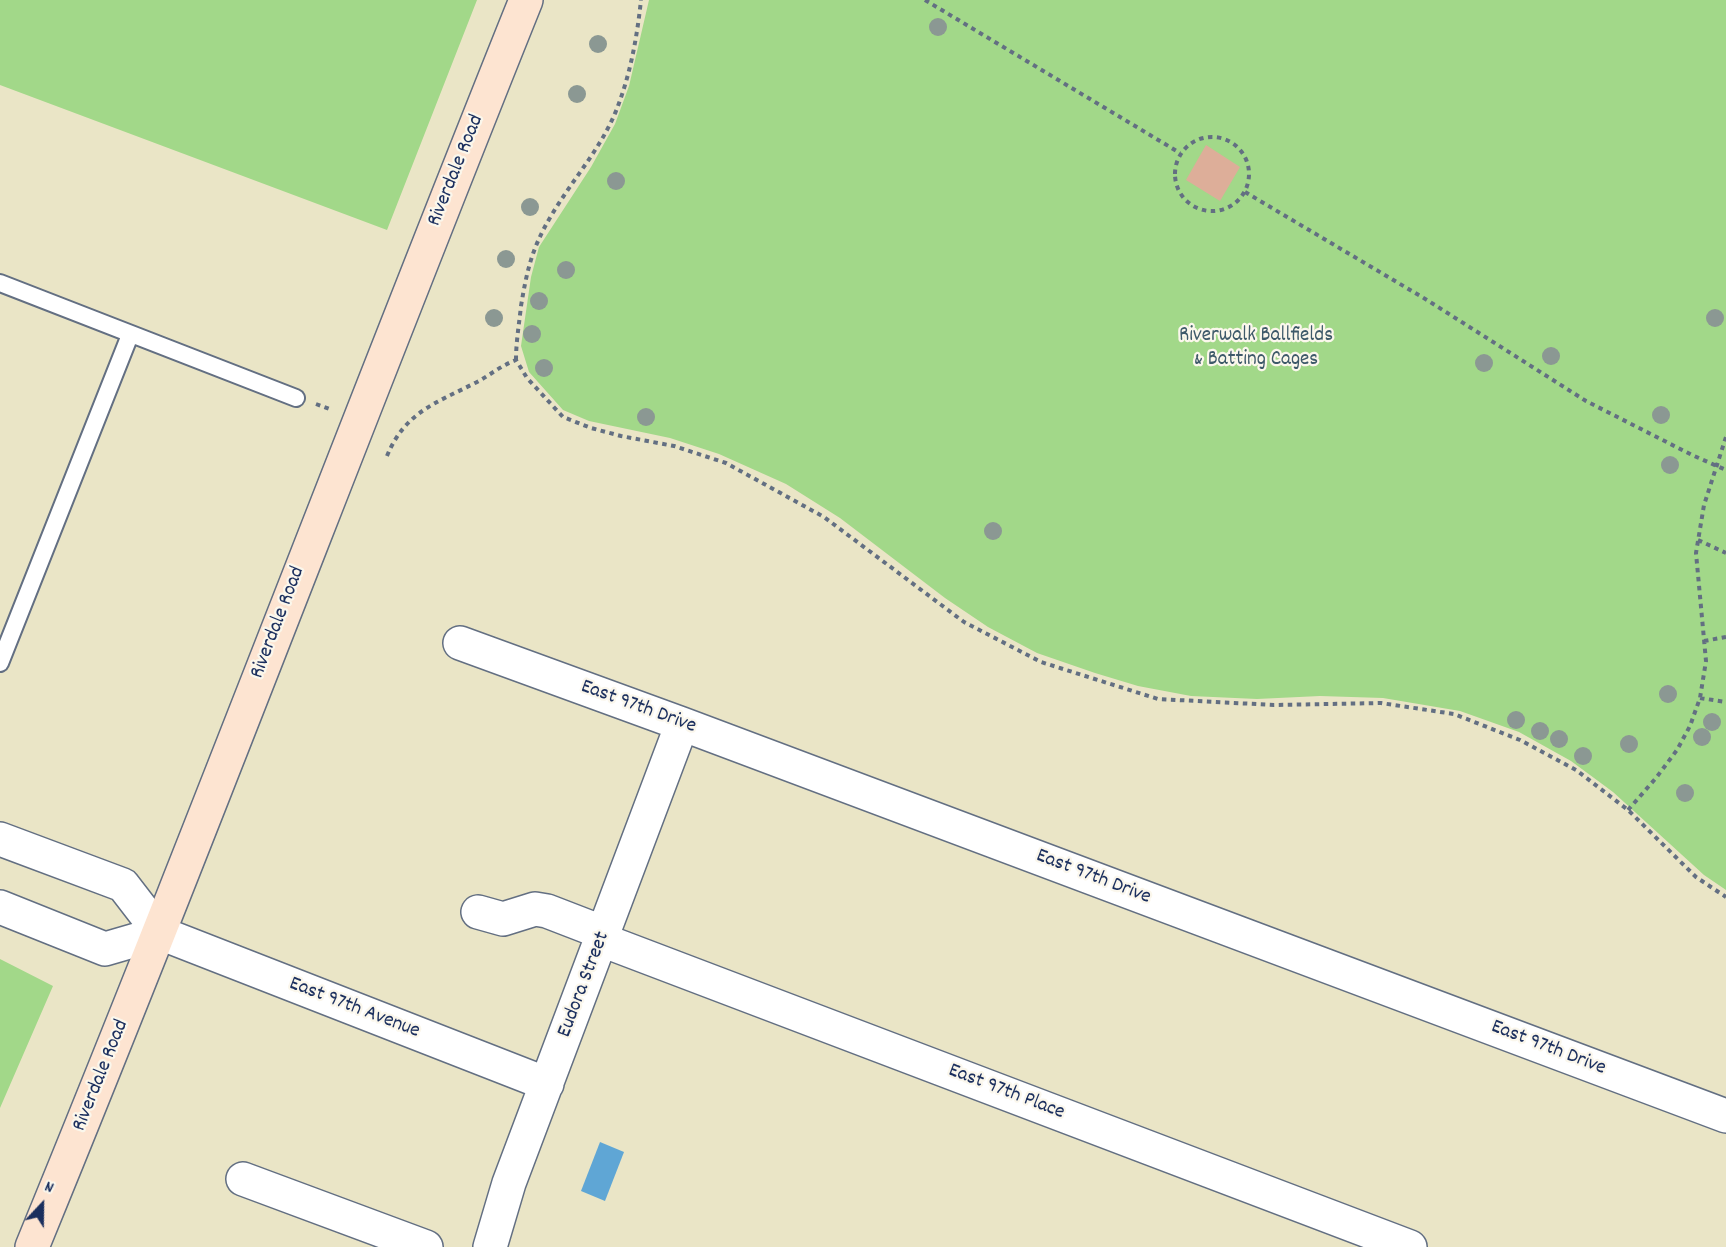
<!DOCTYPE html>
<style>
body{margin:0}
#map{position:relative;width:1726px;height:1247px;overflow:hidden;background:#eae5c6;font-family:Dekko,sans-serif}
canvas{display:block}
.north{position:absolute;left:12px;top:1175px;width:60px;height:60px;-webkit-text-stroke:4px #fbf7ec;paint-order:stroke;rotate:22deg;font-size:16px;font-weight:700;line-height:24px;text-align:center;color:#1b2f5e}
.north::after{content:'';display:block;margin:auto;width:21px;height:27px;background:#1b2f5e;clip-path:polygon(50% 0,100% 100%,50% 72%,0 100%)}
</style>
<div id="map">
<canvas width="1726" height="1247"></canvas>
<div class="north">N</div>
</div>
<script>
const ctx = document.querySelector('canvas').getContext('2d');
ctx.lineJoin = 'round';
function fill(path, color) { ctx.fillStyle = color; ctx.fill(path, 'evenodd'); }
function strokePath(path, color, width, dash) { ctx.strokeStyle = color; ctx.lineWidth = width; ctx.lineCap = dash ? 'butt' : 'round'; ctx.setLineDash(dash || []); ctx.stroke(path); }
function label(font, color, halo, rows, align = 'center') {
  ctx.font = font + ' Dekko,sans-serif'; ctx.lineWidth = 4.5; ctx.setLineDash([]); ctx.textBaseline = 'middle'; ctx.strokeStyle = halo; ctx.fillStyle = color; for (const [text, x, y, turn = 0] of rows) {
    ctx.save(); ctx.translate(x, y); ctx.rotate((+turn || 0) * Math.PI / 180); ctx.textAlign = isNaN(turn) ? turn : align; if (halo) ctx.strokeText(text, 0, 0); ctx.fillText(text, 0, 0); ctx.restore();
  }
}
fill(new Path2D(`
 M0 0H477L387 230 0 85Z
 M649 0H1726V890L1704 875 1613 792 1571 761 1519 732 1460 711 1383 698 1320 696 1257 699 1191 696 1138 686 1095 673 1037 653 988 627 945 598 840 518 786 484 719 454 670 438 589 421 563 410 529 372 521 346 531 277 539 247 591 167 615 124 629 86Z
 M0 959 53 986 0 1108Z`), '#a2d889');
fill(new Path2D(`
 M600 1142 624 1152 605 1201 581 1191Z`), '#5fa6d5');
fill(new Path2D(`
 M1206 145 1240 167 1220 201 1186 180Z`), '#ddae99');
const lane = new Path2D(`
 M0 283 296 398
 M0 663 130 335`);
const street = new Path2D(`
 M460 643 682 724 1726 1116
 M0 839 123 885 160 933 547 1084
 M0 907 105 949 160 933
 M478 912 503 919 535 909 547 911 604 933
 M602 940 1410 1247
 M243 1179 426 1247
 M490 1247 509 1183 682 724`);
const secondary = new Path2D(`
 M32 1247C202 833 359 415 526 0`);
strokePath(lane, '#636f82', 20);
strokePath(street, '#636f82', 36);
strokePath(secondary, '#636f82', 36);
strokePath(new Path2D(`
 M925 0 1180 153
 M1175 174a37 37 0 1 1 74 0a37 37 0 1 1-74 0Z
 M1245 192 1427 300 1586 401 1692 455 1726 470
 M516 360C516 342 519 325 521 306 527 270 532 248 551 216 572 180 600 150 616 111 630 76 637 38 641 0
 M316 404 332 410
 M387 456C405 412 436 403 475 383 489 376 500 366 516 360L527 378 563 417 591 428 621 436 674 446 726 463 824 517 964 622 1041 662 1158 699 1274 705 1381 703 1454 714 1520 740 1576 770 1628 810 1696 877 1726 897
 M1698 540 1726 553
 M1704 641 1726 637
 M1700 698 1726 702
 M1628 810 1656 778 1677 750 1690 726 1700 698 1706 661 1696 553 1704 505 1726 437`), '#636f82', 4, [4.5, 4.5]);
strokePath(lane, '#fff', 16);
strokePath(street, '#fff', 33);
strokePath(secondary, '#fde4d1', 33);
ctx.fillStyle = '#8b9893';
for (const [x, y] of [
 [938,27],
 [598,44],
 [577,94],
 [616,181],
 [530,207],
 [506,259],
 [566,270],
 [539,301],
 [494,318],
 [1715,318],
 [532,334],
 [1551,356],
 [1484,363],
 [544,368],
 [1661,415],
 [646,417],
 [1670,465],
 [993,531],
 [1668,694],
 [1516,720],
 [1712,722],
 [1540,731],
 [1702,737],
 [1559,739],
 [1629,744],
 [1583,756],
 [1685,793]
]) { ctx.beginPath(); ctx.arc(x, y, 9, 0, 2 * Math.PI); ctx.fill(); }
label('21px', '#1b2f5e', '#fbf7ec', [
 ["Riverdale Road",457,171,-68],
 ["Riverdale Road",279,623,-69],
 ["East 97th Drive",638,708,20],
 ["East 97th Drive",1093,878,21],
 ["Eudora Street",585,985,-69],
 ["East 97th Avenue",354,1009,21],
 ["East 97th Drive",1548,1049,21],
 ["Riverdale Road",102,1076,-68],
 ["East 97th Place",1006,1093,21]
]);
label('21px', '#3d5969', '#fbf7ec', [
 ["Riverwalk Ballfields",1256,337],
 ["& Batting Cages",1256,361]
]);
</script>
